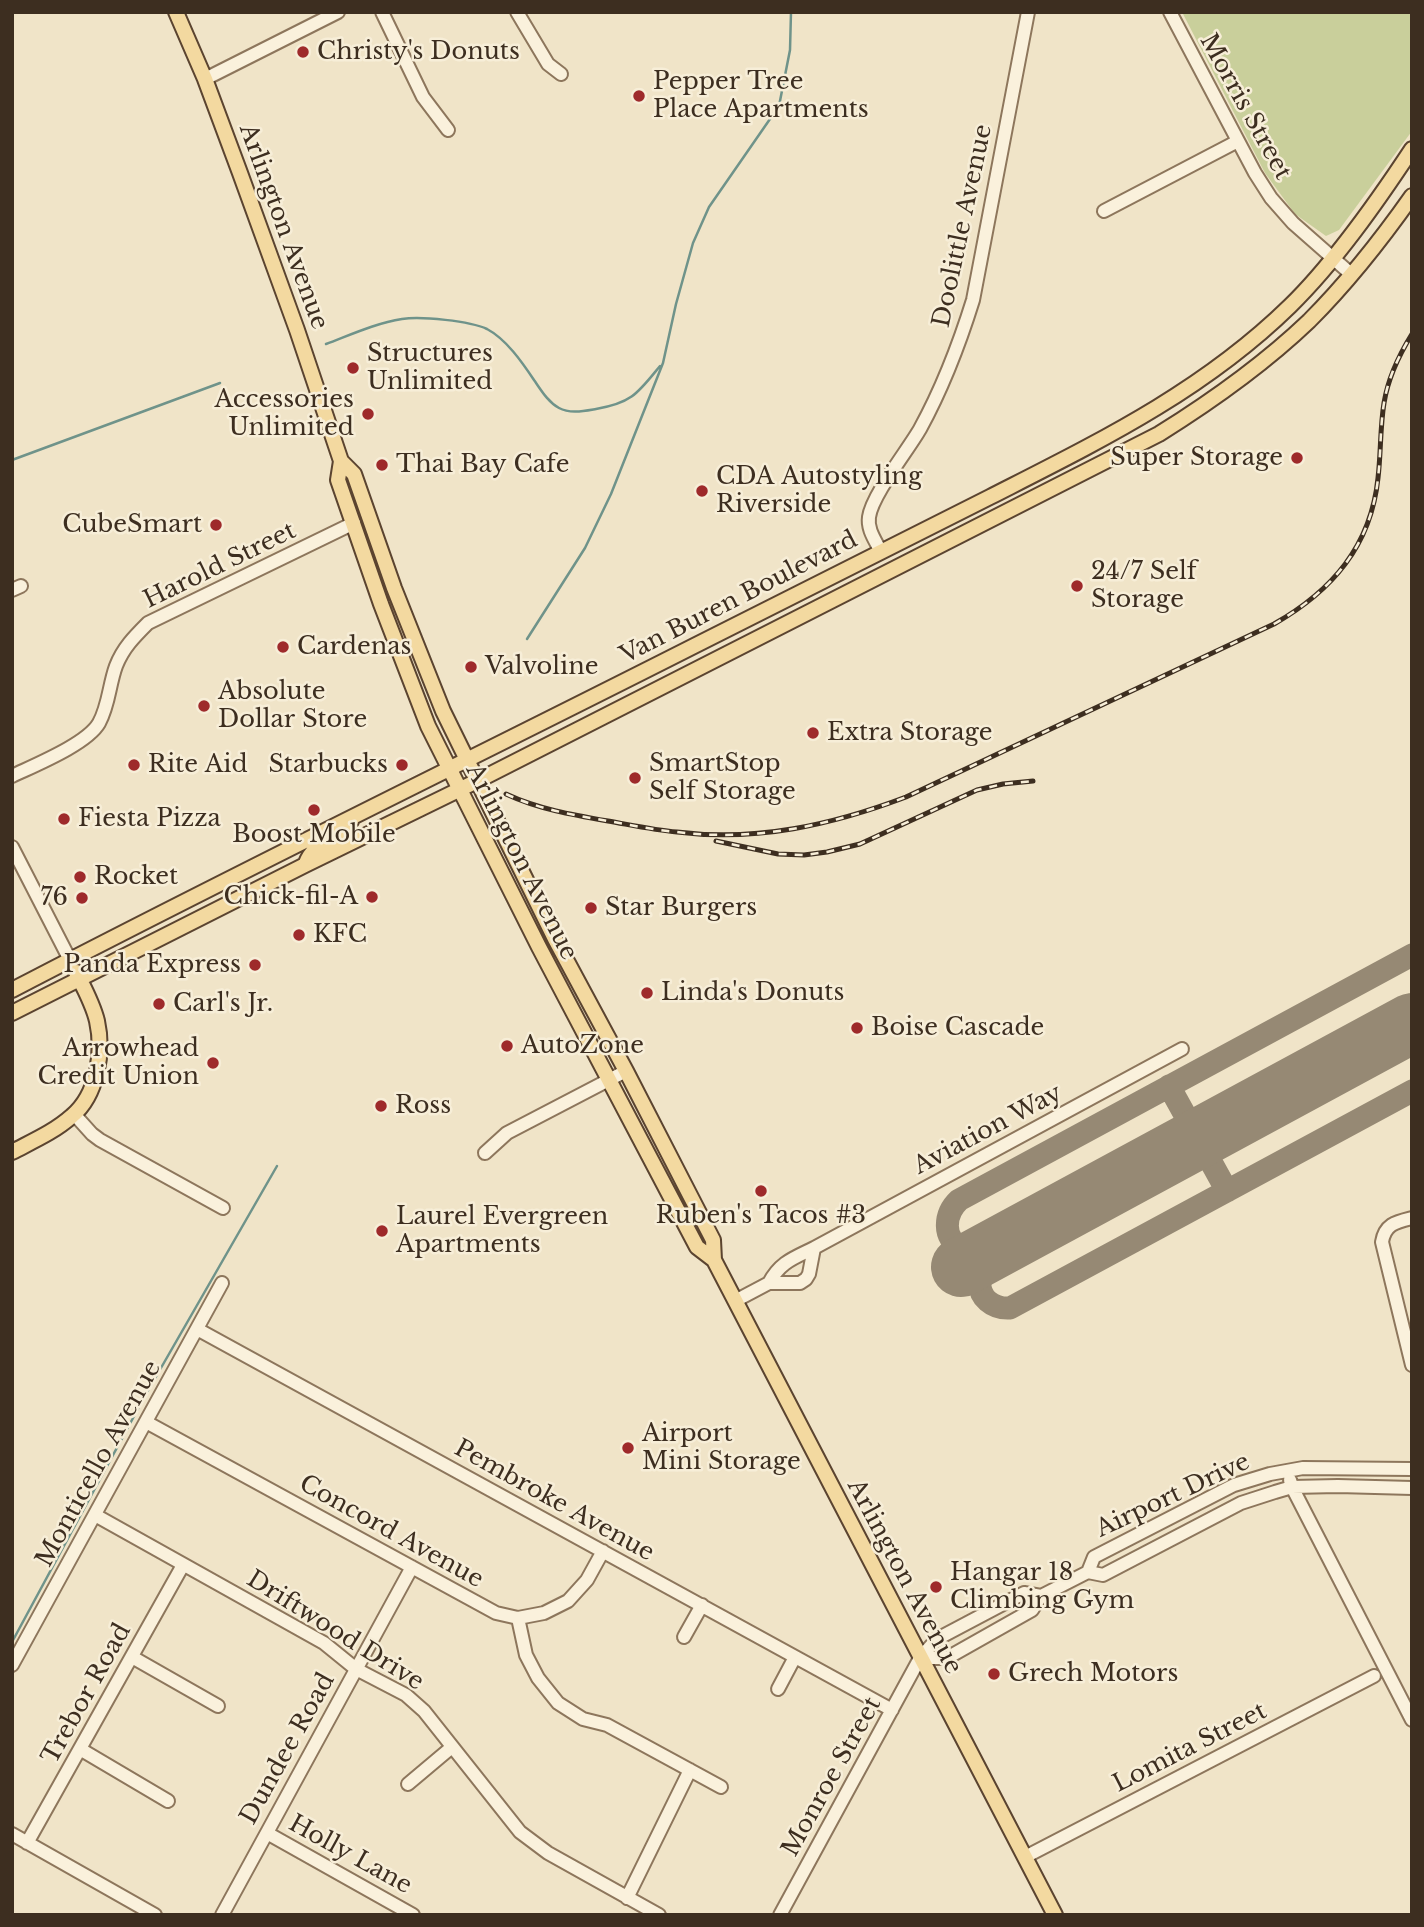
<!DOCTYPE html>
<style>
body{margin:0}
#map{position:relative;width:1424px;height:1927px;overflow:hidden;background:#f0e4c8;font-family:"Libre Baskerville",serif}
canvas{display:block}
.frame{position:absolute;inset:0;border:14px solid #3d2e20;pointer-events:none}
</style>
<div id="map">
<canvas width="1424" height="1927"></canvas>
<div class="frame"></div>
</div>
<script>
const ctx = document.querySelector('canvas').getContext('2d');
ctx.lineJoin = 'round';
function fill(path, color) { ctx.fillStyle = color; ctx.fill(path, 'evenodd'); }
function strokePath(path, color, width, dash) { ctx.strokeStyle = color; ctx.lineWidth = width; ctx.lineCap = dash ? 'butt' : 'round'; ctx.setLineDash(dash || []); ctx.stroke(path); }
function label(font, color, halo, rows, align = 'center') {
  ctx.font = font + ' "Libre Baskerville",serif'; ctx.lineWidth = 5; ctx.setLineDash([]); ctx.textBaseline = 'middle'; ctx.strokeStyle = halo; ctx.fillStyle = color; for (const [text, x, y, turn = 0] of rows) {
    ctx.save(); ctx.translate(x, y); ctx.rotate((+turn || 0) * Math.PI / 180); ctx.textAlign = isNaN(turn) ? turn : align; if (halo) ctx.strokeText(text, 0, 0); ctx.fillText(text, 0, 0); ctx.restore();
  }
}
fill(new Path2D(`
 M1182 12H1412V131L1339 230 1326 236 1295 214 1265 173Z`), '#c9cf9b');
strokePath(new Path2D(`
 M326 344C350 335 376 323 402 319 421 316 470 321 487 329 506 339 522 362 534 380 541 390 548 402 559 408 570 414 584 411 596 409 632 403 638 393 660 366
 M12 460 220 383
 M527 639 585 548 611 494 663 363 676 304 693 243 709 207 779 106 790 50 791 12
 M12 1642 146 1394 277 1166`), '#6f938a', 2.5);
strokePath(new Path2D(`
 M1412 955 959 1200C944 1214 942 1239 962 1248 970 1252 981 1251 990 1252 986 1260 981 1270 980 1280 978 1298 993 1309 1010 1308L1412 1091
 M1169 1086 1227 1191`), '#968974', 23);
strokePath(new Path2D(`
 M961 1267 1412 1023`), '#968974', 60);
const minor = new Path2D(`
 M382 12 423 97 448 130
 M517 12 548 64 561 74
 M1170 12 1255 173 1271 198 1293 223 1351 274
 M205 79 338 12
 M1104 211 1238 141
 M881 552C876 541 867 530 869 517 872 495 908 450 920 429 943 387 959 345 973 300L1028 12
 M12 590 21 586
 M12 776C35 765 87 744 99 723 109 705 109 685 116 666 123 648 134 637 148 623L354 523
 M12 847 70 960
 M74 1114 92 1134 100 1140 223 1208
 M485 1153 507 1133 626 1071
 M1412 1218C1396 1222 1385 1224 1382 1242L1412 1365
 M769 1283C780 1262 794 1258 814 1248L1182 1049
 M735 1301 769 1283H800L806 1279 809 1274 814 1248
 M197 1329 892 1710
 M146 1422 496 1613 518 1618 544 1613 568 1601 587 1580 603 1551
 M1290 1480 1292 1487 1412 1720
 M95 1515 324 1643 356 1669 406 1695 424 1711 520 1832 548 1853 659 1915
 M1088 1572 1094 1557 1234 1485 1270 1474 1303 1468 1412 1469
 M518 1618 526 1655 538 1678 558 1703 583 1719 607 1725 721 1787
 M684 1637 702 1605
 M132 1657 218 1706
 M920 1658H947L1032 1610 1041 1596 1088 1572 1103 1575 1241 1503 1275 1492 1292 1487 1338 1486 1412 1488
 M12 1665 222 1283
 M778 1689 795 1657
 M80 1749 168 1801
 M408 1784 452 1747
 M267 1833 413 1915
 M12 1834 155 1915
 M27 1843 183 1565
 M1025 1857 1374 1676
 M627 1898 690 1770
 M222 1915 412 1567
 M780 1915 920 1658 937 1639 1024 1593 1041 1596`);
const major = new Path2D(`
 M176 12 205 79 240 173 297 330 341 461 338 480 381 604 428 726 539 947 697 1247 714 1260 1055 1915
 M341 461 354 474 394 588 443 711 555 939 626 1071 713 1240 714 1260
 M306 863C314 843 327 847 340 835 344 831 348 825 351 821
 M12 990C238 872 467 761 694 646 793 596 892 547 990 497 1098 442 1202 392 1290 306 1335 262 1377 202 1412 149
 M12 1013 305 865 477 781 1159 434C1212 401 1264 364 1309 321 1347 283 1381 240 1412 196
 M12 1152C33 1141 54 1132 72 1116 97 1095 104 1053 97 1021 93 1004 84 988 76 972`);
strokePath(minor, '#8d765c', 16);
strokePath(major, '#5b4430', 18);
strokePath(minor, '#faf1dc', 12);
strokePath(major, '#f3d9a0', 14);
const rail = new Path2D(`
 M506 794C538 809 573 815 608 821 631 825 654 830 677 832 756 842 832 825 906 797L1274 624C1332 591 1371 546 1378 478 1381 453 1380 427 1384 403 1388 378 1399 355 1412 334
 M716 841 778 854 804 855 827 852 860 844 977 790 1003 784 1033 781`);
strokePath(rail, '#3d2e20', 5);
strokePath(rail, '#f7eed8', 2.5, [8]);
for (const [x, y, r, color] of [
 [303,52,7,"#9e2a2b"],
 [639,96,7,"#9e2a2b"],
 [353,368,7,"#9e2a2b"],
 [368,414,7,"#9e2a2b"],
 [1297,458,7,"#9e2a2b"],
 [382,465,7,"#9e2a2b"],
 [702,491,7,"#9e2a2b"],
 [216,525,7,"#9e2a2b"],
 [1077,586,7,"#9e2a2b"],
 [283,647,7,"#9e2a2b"],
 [471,667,7,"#9e2a2b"],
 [204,706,7,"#9e2a2b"],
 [813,733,7,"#9e2a2b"],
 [134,765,7,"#9e2a2b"],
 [402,765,7,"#9e2a2b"],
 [635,778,7,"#9e2a2b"],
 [314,810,7,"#9e2a2b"],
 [64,819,7,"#9e2a2b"],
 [80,877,7,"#9e2a2b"],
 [372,897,7,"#9e2a2b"],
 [82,898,7,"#9e2a2b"],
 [591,908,7,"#9e2a2b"],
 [299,935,7,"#9e2a2b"],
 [255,965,7,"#9e2a2b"],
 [647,993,7,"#9e2a2b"],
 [159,1004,7,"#9e2a2b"],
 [857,1028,7,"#9e2a2b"],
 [507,1046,7,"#9e2a2b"],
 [213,1063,7,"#9e2a2b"],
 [381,1106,7,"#9e2a2b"],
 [761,1191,7,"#9e2a2b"],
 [382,1231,7,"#9e2a2b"],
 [628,1448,7,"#9e2a2b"],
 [936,1587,7,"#9e2a2b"],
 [994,1674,7,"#9e2a2b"]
]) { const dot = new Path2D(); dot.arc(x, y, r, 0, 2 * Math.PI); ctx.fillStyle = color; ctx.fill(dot); strokePath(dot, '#f7eed8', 2.5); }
label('24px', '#3d2e20', '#f7eed8', [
 ["Christy's Donuts",317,52],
 ["Pepper Tree",653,82],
 ["Place Apartments",653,110],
 ["Structures",367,354],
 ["Unlimited",367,382],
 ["Accessories",354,400,"right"],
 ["Unlimited",354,428,"right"],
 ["Super Storage",1283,458,"right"],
 ["Thai Bay Cafe",396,465],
 ["CDA Autostyling",716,477],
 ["Riverside",716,505],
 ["CubeSmart",202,525,"right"],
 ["24/7 Self",1091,572],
 ["Storage",1091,600],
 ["Cardenas",297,647],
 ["Valvoline",485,667],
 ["Absolute",218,692],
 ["Dollar Store",218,720],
 ["Extra Storage",827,733],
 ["SmartStop",649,764],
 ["Self Storage",649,792],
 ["Rite Aid",148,765],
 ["Starbucks",388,765,"right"],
 ["Fiesta Pizza",78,819],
 ["Boost Mobile",314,835,"center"],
 ["Rocket",94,877],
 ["Chick-fil-A",358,897,"right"],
 ["76",68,898,"right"],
 ["Star Burgers",605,908],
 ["KFC",313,935],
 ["Panda Express",241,965,"right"],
 ["Linda's Donuts",661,993],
 ["Carl's Jr.",173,1004],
 ["Boise Cascade",871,1028],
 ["AutoZone",521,1046],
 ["Arrowhead",199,1049,"right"],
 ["Credit Union",199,1077,"right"],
 ["Ross",395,1106],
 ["Ruben's Tacos #3",761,1216,"center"],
 ["Laurel Evergreen",396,1217],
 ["Apartments",396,1245],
 ["Airport",642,1434],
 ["Mini Storage",642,1462],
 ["Hangar 18",950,1573],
 ["Climbing Gym",950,1601],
 ["Grech Motors",1008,1674]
], 'left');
label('24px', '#3d2e20', '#f7eed8', [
 ["Morris Street",1245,107,61],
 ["Doolittle Avenue",963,226,-78],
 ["Arlington Avenue",283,227,70],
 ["Harold Street",220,566,-26],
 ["Van Buren Boulevard",739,598,-27],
 ["Arlington Avenue",521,862,63],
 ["Aviation Way",988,1130,-28],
 ["Monticello Avenue",99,1464,-61],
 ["Airport Drive",1173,1496,-25],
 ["Pembroke Avenue",554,1501,29],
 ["Concord Avenue",391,1532,29],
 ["Arlington Avenue",904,1577,62],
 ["Driftwood Drive",335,1631,32],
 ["Trebor Road",87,1694,-61],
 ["Lomita Street",1190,1748,-27],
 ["Dundee Road",288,1749,-61],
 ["Monroe Street",832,1777,-61],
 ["Holly Lane",350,1855,29]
]);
</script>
